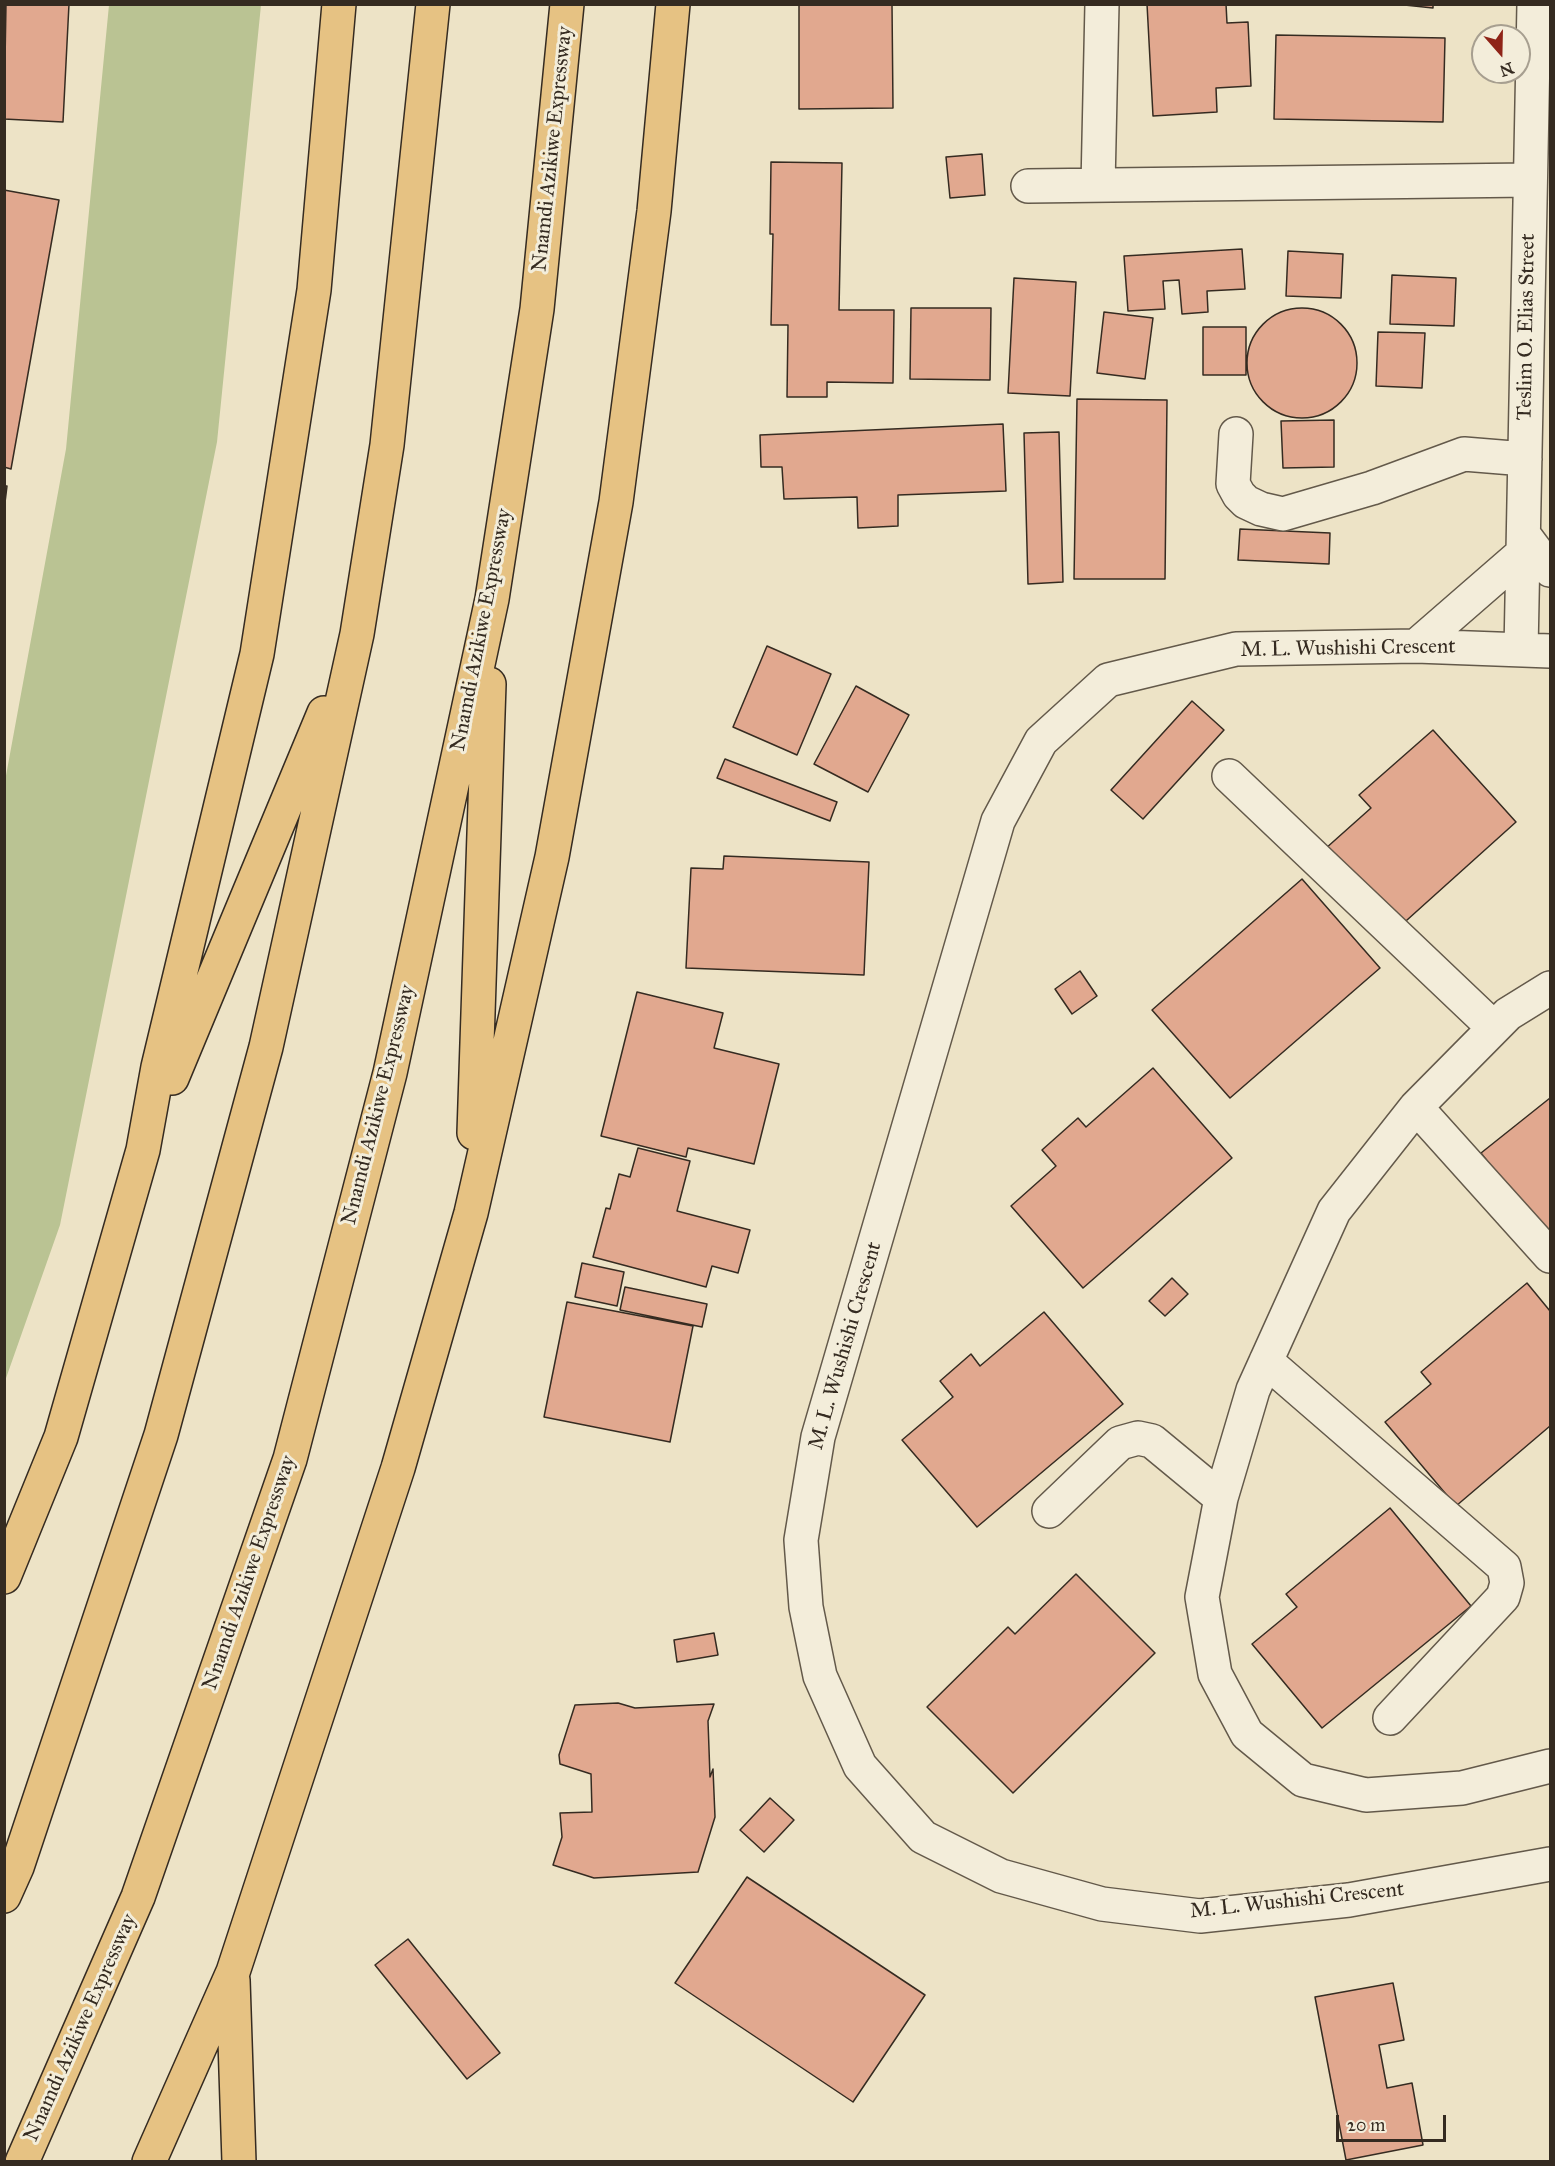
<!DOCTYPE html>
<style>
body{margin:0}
#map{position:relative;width:1555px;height:2166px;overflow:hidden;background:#ede3c6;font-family:"IM FELL Great Primer",serif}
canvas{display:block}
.frame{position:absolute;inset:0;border:6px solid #352b21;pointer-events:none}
.north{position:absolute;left:1471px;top:24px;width:60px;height:60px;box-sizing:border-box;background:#f3edda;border:2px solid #a79f90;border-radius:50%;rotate:160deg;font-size:16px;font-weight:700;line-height:24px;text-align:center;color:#352b21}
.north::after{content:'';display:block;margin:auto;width:21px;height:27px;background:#8f2418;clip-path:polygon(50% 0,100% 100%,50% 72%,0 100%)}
.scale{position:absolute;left:1336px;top:2115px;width:110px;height:27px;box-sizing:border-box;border:3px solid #352b21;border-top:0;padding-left:8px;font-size:18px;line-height:21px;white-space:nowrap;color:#352b21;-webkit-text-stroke:4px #f3edda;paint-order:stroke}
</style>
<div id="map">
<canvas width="1555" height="2166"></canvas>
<div class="frame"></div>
<div class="north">N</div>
<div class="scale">20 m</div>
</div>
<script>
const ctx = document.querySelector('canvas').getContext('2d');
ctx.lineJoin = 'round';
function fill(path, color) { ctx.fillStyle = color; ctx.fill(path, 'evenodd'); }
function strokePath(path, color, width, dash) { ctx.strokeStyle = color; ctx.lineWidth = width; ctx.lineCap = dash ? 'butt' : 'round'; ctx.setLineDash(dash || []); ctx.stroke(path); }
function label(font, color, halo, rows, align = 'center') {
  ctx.font = font + ' "IM FELL Great Primer",serif'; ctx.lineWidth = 6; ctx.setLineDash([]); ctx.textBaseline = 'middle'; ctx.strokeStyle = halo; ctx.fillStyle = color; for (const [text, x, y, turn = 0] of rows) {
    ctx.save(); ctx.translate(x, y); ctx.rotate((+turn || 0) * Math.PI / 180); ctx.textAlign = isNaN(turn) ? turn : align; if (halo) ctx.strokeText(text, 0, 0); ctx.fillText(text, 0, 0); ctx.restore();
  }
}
fill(new Path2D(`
 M109 5H261L217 442 60 1225 5 1381V781L66 449Z`), '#bac393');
const building = new Path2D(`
 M6 4H69L63 122 4 119Z
 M799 4H892L893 108 799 109Z
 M1147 4H1226L1227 23 1248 22 1251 86 1216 88 1217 112 1153 116Z
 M1395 4H1433V8Z
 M1276 35 1445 38 1443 122 1274 119Z
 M982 154 985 195 950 198 946 157Z
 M771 162 842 163 839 310H894L893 383 827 382V397H787L788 325H771L773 234H770Z
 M4 190 59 200 11 469 4 467Z
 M1242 249 1245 289 1207 291 1208 312 1182 314 1179 280 1163 281 1165 309 1128 311 1124 256Z
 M1288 251 1343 254 1341 298 1286 296Z
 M1392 275 1456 278 1454 326 1390 324Z
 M1014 278 1076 282 1070 396 1008 393Z
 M911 308H991L990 380 910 379Z
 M1247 363a55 55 0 1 1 110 0a55 55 0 1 1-110 0Z
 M1104 312 1153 318 1145 379 1097 373Z
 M1203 327H1246V375H1203Z
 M1378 332 1425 333 1422 388 1376 386Z
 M1077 399 1167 400 1165 579H1074Z
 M1334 420V467L1283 468 1281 421Z
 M1003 424 1006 491 898 495V526L858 528 857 497 784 499 782 467H761L760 435Z
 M1059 432 1063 582 1028 584 1024 433Z
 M4 486H7L4 511Z
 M1240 529 1330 533 1329 564 1238 560Z
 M767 646 831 674 797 755 733 727Z
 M856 686 909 715 868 792 814 764Z
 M1192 701 1224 730 1143 819 1111 790Z
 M1433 730 1516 822 1397 929 1325 849 1371 808 1359 795Z
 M725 759 837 802 830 821 717 778Z
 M724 856 869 862 864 975 686 968 691 868 723 869Z
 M1302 879 1380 968 1230 1098 1152 1010Z
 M1080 971 1097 996 1072 1014 1055 989Z
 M637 992 723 1013 714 1048 779 1064 754 1164 688 1148 686 1157 601 1136Z
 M1153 1068 1232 1158 1083 1288 1011 1206 1056 1166 1042 1150 1078 1118 1086 1127Z
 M1550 1098V1242L1481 1153Z
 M638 1148 690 1161 677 1211 750 1230 738 1273 712 1266 706 1287 593 1257 606 1208 610 1209 619 1174 630 1177Z
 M582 1263 624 1272 617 1306 575 1297Z
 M1172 1278 1188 1294 1165 1316 1149 1301Z
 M1527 1283 1550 1311V1426L1456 1506 1385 1422 1431 1384 1421 1372Z
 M625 1287 707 1304 702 1327 620 1310Z
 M567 1302 693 1326 670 1442 544 1417Z
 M1044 1312 1123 1404 977 1527 902 1440 953 1397 940 1381 971 1354 980 1366Z
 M1390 1508 1471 1606 1322 1728 1252 1644 1297 1607 1286 1594Z
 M1076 1574 1155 1653 1013 1793 927 1707 1008 1627 1015 1634Z
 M714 1633 718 1655 677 1662 674 1640Z
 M618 1703 635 1708 714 1704 708 1721 710 1777 713 1769 715 1817 698 1872 594 1878 553 1865 562 1837 560 1813 592 1812 591 1774 560 1764 559 1755 575 1705Z
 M770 1798 794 1820 764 1852 740 1830Z
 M747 1877 925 1995 853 2102 675 1983Z
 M408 1939 500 2053 467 2079 375 1965Z
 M1393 1983 1404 2040 1379 2045 1387 2088 1412 2083 1423 2145 1346 2160 1315 1997Z`);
fill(building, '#e1a88f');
strokePath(building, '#352b21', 1.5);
const minor = new Path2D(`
 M1098 185 1102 4
 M1028 186 1530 180
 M1236 434 1233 484 1239 495 1246 502 1261 509 1283 514 1372 488 1464 454 1525 459
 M1524 535 1550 570
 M1416 646 1523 553
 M1521 650 1534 4
 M1550 651 1416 646 1236 649 1108 680 1041 741 998 821 818 1437 801 1540 806 1607 820 1676 860 1766 923 1837 1001 1876 1102 1904 1200 1916 1349 1900 1550 1864
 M1229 776 1494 1028
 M1550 988 1508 1014 1416 1107 1334 1211 1253 1390 1221 1498 1202 1597 1215 1674 1247 1734 1303 1780 1366 1795 1462 1788 1550 1766
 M1416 1107 1550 1256
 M1266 1361 1504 1567 1507 1583 1503 1597 1390 1718
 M1049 1511 1120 1443 1138 1438 1152 1441 1221 1498`);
const highway = new Path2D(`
 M172 1078 324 713
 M474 1133 489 684
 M4 1577 61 1437 143 1150 158 1067 257 654 314 290 339 4
 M4 1896 17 1867 161 1435 266 1047 357 634 387 445 433 4
 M233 1980 239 2162
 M22 2162 138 1897 290 1459 390 1073 492 599 537 309 567 4
 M149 2162 233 1972 398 1468 471 1213 552 857 616 502 654 211 673 4`);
strokePath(minor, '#63594a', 36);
strokePath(highway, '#352b21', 36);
strokePath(minor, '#f3edda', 33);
strokePath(highway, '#e6c283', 33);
label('21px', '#352b21', '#f3edda', [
 ["Nnamdi Azikiwe Expressway",553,149,-84],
 ["Teslim O. Elias Street",1527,327,-89],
 ["Nnamdi Azikiwe Expressway",482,630,-79],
 ["M. L. Wushishi Crescent",1348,649,-1],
 ["Nnamdi Azikiwe Expressway",379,1105,-76],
 ["M. L. Wushishi Crescent",846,1346,-74],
 ["Nnamdi Azikiwe Expressway",250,1573,-71],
 ["M. L. Wushishi Crescent",1297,1901,-6],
 ["Nnamdi Azikiwe Expressway",81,2028,-66]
]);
</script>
